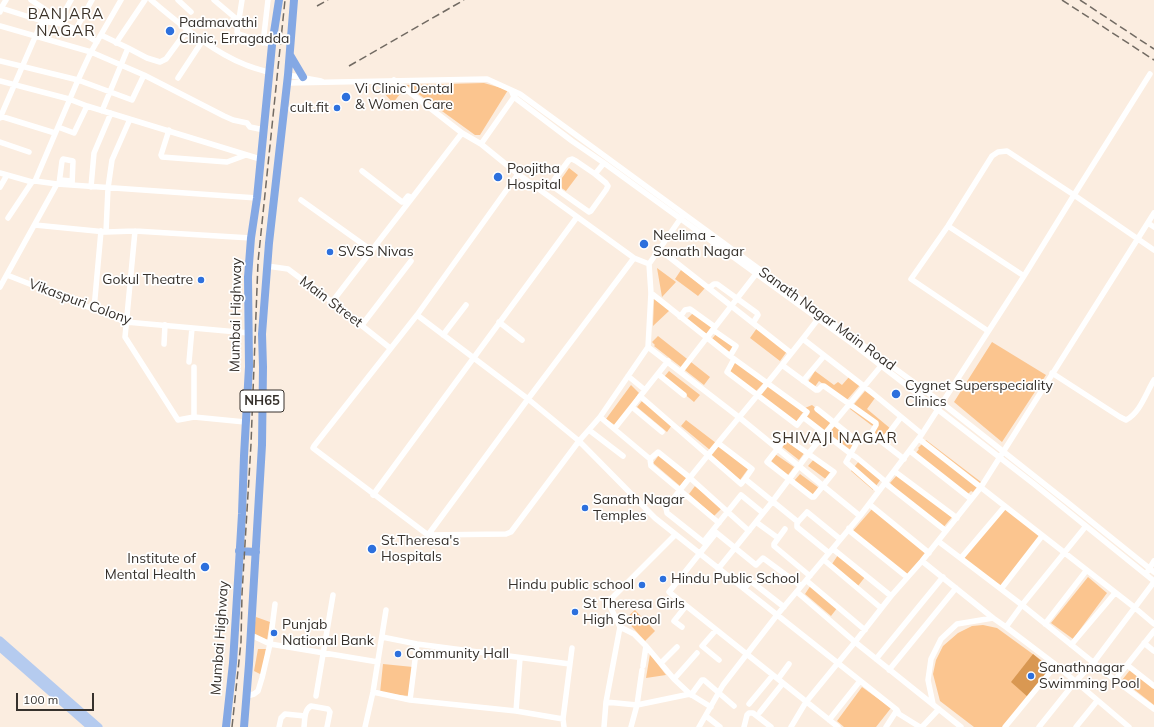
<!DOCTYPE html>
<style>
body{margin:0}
#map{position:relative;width:1154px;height:727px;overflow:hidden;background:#fbede0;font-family:Mulish,sans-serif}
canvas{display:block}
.scale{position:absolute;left:16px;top:693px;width:78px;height:18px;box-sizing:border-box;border:2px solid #36312c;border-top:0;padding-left:5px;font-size:12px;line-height:14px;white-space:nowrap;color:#36312c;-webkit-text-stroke:3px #fff;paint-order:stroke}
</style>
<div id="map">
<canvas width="1154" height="727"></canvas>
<div class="scale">100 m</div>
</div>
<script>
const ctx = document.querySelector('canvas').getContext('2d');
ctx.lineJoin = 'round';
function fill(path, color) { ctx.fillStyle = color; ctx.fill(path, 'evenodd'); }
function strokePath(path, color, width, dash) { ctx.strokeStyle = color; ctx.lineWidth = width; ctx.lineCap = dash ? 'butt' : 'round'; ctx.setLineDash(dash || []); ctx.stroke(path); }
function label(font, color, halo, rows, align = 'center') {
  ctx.font = font + ' Mulish,sans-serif'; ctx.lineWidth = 3.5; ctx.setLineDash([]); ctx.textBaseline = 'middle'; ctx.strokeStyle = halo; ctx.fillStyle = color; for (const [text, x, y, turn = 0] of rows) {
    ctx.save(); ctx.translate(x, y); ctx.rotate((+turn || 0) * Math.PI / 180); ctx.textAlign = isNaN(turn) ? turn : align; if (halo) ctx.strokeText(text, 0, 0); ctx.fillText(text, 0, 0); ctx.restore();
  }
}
fill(new Path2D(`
 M484 83 508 90 480 135H475L406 85Z
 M403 90 393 103 384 93Z
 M569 168 578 175 566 191 557 185Z
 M657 268 676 282 662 297Z
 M681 270 705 288 698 296 675 279Z
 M654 299 670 310 653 326Z
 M693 313 712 326 706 334 687 319Z
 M757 328 788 350 780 361 750 338Z
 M716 334 736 347 730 355 711 340Z
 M658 336 710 377 704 385 654 346 655 345 652 342Z
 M992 342 1046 375 1002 442 954 402Z
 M735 360 764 383 755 392 727 371Z
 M669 371 700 395 694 402 664 377Z
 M815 371 834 385 838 382 842 385 849 377 860 385 846 401 819 381 814 388 806 385Z
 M631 385 639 393 616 426 606 419Z
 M768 385 806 412 795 423 760 395Z
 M865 391 875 398 867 409 891 429 882 441 872 433 875 428 850 409Z
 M642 401 672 425 667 432 637 407Z
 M812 405 833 422 825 432 804 417 805 408Z
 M686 420 716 443 710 450 681 426Z
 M834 424 855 441 850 452 826 434Z
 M786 439 805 452 799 460 780 445Z
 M926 440 981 482 973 492 971 491 967 495 915 454 919 449 918 448Z
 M719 445 748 469 740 480 711 455Z
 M775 454 794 467 788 475 770 460Z
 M659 455 687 477 680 486 653 463Z
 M814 459 833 473 827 480 808 466Z
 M859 461 881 479 873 490 851 471Z
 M800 474 819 488 813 496 794 481Z
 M898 474 952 517 942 529 891 489 893 486 890 483Z
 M695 486 722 508 714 516 689 494Z
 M1005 508 1040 536 1001 587 963 558Z
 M872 509 927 552 907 575 852 532Z
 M838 555 865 577 858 586 832 564Z
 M1088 577 1107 593 1073 639 1051 623Z
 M811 585 838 607 831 616 805 594Z
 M635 610 655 631 645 641 625 619Z
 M256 617 270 622 267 640 253 634Z
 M983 625 997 628 1052 668 1004 727H974L940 701 933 674 936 660 943 646 958 633 972 626Z
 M258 649H266L262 675 254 671Z
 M650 654 666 675 646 678Z
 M383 664 413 667 409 696 380 693Z
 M1130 670 1154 688V705L1122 680Z
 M862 687 891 708 876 727H844L837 721Z`), '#fbc58f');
fill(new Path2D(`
 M1033 654 1052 670 1029 698 1011 682Z`), '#d99852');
strokePath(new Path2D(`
 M31 0 61 20
 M151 0C179 23 212 52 246 65 253 68 262 70 270 73
 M178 0 191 12
 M214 0 239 21
 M242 0 237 32 239 34 272 45
 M1 8 6 0
 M0 12 1 8 42 21 62 24 76 29 97 42
 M62 22V16L71 0
 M0 26 91 52 144 75 224 116 233 120 247 123 250 127 264 130
 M76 29 92 0
 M101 35 128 48 102 111
 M116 43 145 0
 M263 43 268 0
 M128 48 147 58 160 62 166 59 188 29
 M0 61 78 80 132 100 144 75
 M288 75 321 81
 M178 78 203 40
 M394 80 462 133 481 144 518 174 634 258 649 264 651 293 648 347 600 417 579 441 511 532 506 534 428 535 313 448 314 446 417 315 518 174
 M0 81 69 99 87 106 260 159
 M287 83 487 79 520 94 942 403 1067 502 1154 572
 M511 90 514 97 572 141 604 163 857 347 1034 484 1154 581
 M0 116 55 133
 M0 118 42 21
 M58 127 74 133 87 106
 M169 130 161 155 162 157 227 162 246 155
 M0 142 29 152
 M481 144 514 97
 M362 171 402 202 404 201 408 196 412 198
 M0 173 32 182 35 181 57 184 257 198
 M595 174 576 161 572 159 569 160 554 180 553 185 555 188 589 212 591 211 606 190 608 186 606 183 595 174 604 163
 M60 180 72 181
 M35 181 78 80 91 52 121 0
 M59 184 62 161 63 159 73 161 72 185
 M0 187 7 175
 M91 187 94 153 111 113
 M301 200 371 250
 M8 218 32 182
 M1148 223 1154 227
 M35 225 106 232 135 231 251 238
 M948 226 1024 276
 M135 231 125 337 178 420 194 417
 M106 232 108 188 112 160 130 119
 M659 249 791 353
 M649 264 683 215
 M267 266 288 269 332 302 390 348
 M7 275 126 322 249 333
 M0 287 57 184
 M709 288 714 284H717L757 313 758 315 753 323
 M651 293 730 356 807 412 797 425 727 372 734 359
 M332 302 462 133
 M94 309 101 231
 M417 315 528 399 579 441 655 518 897 710 899 714 920 727
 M680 317 685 310 690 309 715 327
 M499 322 522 340
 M362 325 411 261
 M713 330 736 346 730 356
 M988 331 911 279 948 226 992 156 998 152 1007 151 1074 195 1150 74
 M443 335 466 305
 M803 339 865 387 922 434
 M164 344 165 325
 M648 347 740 418 860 516
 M189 362 192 328
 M782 365 816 390H818L822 386H824L876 423V425L872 432 873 435 904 459
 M194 367V417L245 422
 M681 371 756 274
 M1052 373 1120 417 1126 420C1140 413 1146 393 1154 380
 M658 374 684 395
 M628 376 645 390
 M803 381 824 356
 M640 396 741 484 745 479 798 522
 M632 407 662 432
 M817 409 856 440V444L846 462 879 491
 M600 417 650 459 651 466 719 523
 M803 417 851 454 856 457 886 482
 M615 428 668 361
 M589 430 623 456
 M786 438 834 472 814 497H812L767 462Z
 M919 439 1134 607 1154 624
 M882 442 901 417
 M718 443 752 469 745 479
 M910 451 971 499
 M650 459 658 452 689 477 749 531
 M894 471 957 518
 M885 483 946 531
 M373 495 577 217
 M869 504 929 553
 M756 522 778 538
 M849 528 851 532 907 577
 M785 529 774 544V546L810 576
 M713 530 756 565 763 558 801 586
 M716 533 669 592 838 727
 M428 535 528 399 634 258
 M675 535 608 602 620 627 634 634 646 646 674 679 690 694 711 707
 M705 540 741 495 763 513
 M938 541 1022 605 1115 680
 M706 544 667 513 666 508C715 444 769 384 818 319
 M833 549 891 596
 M829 553 797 527V523L807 512 840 539
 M961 558 1005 506
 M824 560 881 608
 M922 561 993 618 1006 627 1056 665 1129 727
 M718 569 772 502 808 454 881 366
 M1148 571 1154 561
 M807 581 865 630
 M744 589 749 583 752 582 784 607
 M1001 589 1042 536
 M797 592 855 642 961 727
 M1045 624 1086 571
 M682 627 674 621 686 606
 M1006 627 1022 605 1086 526
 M716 630 702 646 719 660
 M1154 631 1115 680 1154 709
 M251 635 270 644 378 662
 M382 637 417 644 570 664
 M1144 643 1154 651
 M1071 645 1115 593
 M876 659 943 577
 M661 663 677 647
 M1127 665 1154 686
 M643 666 646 646
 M889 670 956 588
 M674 679 697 653
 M778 679 789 664
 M373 692 410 700 516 711 563 719
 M691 695 702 680H704L734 706
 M247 696 254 694 258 691 262 678 270 644 275 604
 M316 696 333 595
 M410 700 417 644
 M606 702 637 705 690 694
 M749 704 773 675
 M933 704 928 680 931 659 941 639 957 624 993 618
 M516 711 520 658
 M760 712 783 683
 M706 716 720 727
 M829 720 860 681
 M279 727 281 718 285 714 305 716
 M304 727C305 719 304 710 311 706L328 709 330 712 327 727
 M365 727 373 692 386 610
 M564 727 563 719 572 648
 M604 727 606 702 620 627
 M631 727 637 705 642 670
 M699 727 723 685 777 615 860 516 922 434 1024 276 1074 195 1154 250
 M744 727 747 715 749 713H753L771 727
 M791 727 806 702 855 642 891 596 922 561 981 487 1154 213
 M886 727 897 710
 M922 727 939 709
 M1005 727 1056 665
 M1039 727 1075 682 1094 662 1154 582
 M1076 727 1097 701`), '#fff', 5.5);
strokePath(new Path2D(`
 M0 640 99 727
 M0 648 90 727`), '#b5cbef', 7);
strokePath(new Path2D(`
 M290 55 303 77
 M239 551 256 552
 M226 727 233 663 242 514 244 456 249 367 248 277 251 238 257 198 272 45 279 0
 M244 727 249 664 262 445 263 367 262 334 269 243 288 75 294 0`), '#84a8e4', 8);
strokePath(new Path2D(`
 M1062 0 1154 60
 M1080 0 1154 49
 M317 6 328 0
 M349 66 464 0
 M232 727 241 642 242 594 251 444 258 262 285 0`), '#726b63', 1.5, [8, 4]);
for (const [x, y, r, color] of [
 [170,31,5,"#2d70dd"],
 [346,97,5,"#2d70dd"],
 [337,108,4,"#2d70dd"],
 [498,177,5,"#2d70dd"],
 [644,244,5,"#2d70dd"],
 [330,252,4,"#2d70dd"],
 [201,280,4,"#2d70dd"],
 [896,394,5,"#2d70dd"],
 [585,508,4,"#2d70dd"],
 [372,549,5,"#2d70dd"],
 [205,567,5,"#2d70dd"],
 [663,579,4,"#2d70dd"],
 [642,585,4,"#2d70dd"],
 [575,612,4,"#2d70dd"],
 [274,633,4,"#2d70dd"],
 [398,654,4,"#2d70dd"],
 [1031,676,4,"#2d70dd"]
]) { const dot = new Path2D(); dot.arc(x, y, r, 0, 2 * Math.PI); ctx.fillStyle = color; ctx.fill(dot); strokePath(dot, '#fff', 1.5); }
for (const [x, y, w] of [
 [262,401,44]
]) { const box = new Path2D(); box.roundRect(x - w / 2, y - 11, w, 22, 3); ctx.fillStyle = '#fff'; ctx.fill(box); strokePath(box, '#36312c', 1); }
label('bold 13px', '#36312c', null, [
 ["NH65",262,401]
]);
label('14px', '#36312c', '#fff', [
 ["Padmavathi",179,23],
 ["Clinic, Erragadda",179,39],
 ["Vi Clinic Dental",355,89],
 ["& Women Care",355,105],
 ["cult.fit",329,108,"right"],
 ["Poojitha",507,169],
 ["Hospital",507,185],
 ["Neelima -",653,236],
 ["Sanath Nagar",653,252],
 ["SVSS Nivas",338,252],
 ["Gokul Theatre",193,280,"right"],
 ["Cygnet Superspeciality",905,386],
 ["Clinics",905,402],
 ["Sanath Nagar",593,500],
 ["Temples",593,516],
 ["St.Theresa's",381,541],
 ["Hospitals",381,557],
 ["Institute of",196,559,"right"],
 ["Mental Health",196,575,"right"],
 ["Hindu Public School",671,579],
 ["Hindu public school",634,585,"right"],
 ["St Theresa Girls",583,604],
 ["High School",583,620],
 ["Punjab",282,625],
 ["National Bank",282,641],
 ["Community Hall",406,654],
 ["Sanathnagar",1039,668],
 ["Swimming Pool",1039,684]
], 'left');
label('14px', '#36312c', '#fff', [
 ["Vikaspuri Colony",80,302,20],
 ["Main Street",331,302,37],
 ["Mumbai Highway",236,315,-89],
 ["Sanath Nagar Main Road",827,319,36],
 ["Mumbai Highway",220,638,-86]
]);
ctx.letterSpacing = '1px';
label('15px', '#3a3026', '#fff', [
 ["BANJARA",66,14],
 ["NAGAR",66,31],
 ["SHIVAJI NAGAR",835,438]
]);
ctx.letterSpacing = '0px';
</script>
